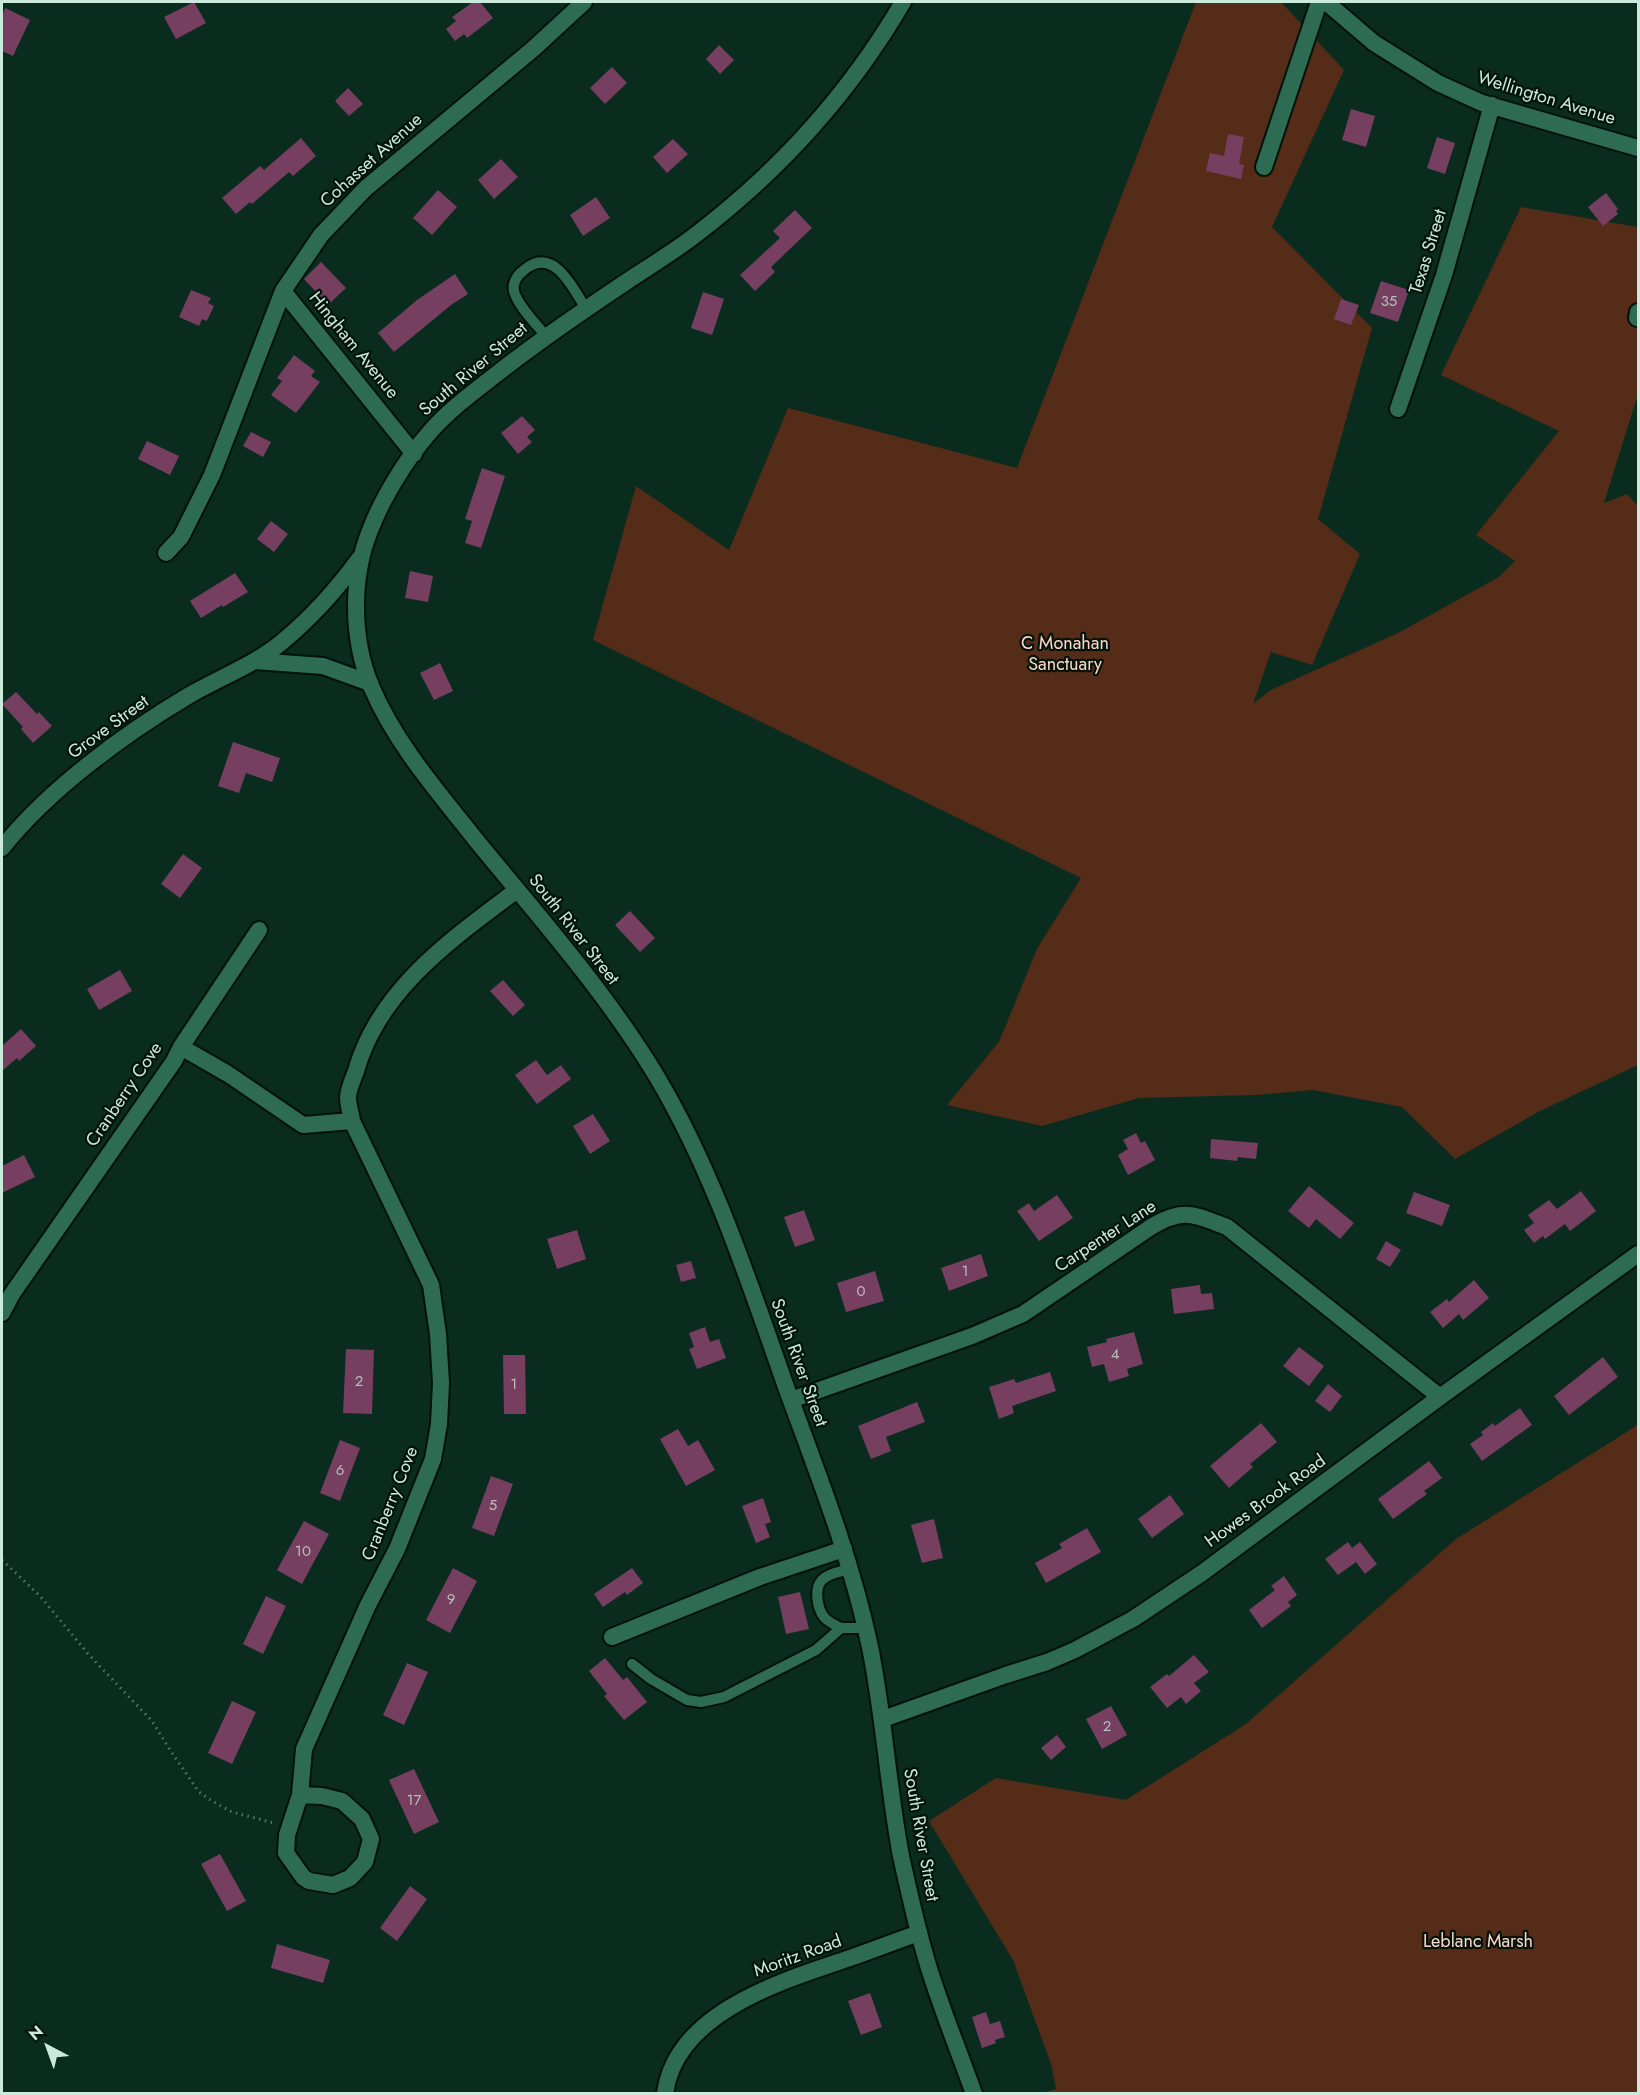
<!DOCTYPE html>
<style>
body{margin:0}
#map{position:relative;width:1640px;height:2095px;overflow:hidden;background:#092c1f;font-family:Jost,sans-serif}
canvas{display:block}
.frame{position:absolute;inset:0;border:3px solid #cbeadb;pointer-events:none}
.north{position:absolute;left:18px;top:2017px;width:60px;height:60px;-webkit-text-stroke:4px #00130a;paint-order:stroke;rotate:319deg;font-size:16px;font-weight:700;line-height:24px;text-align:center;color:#cbeadb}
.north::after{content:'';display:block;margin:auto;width:21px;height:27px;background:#cbeadb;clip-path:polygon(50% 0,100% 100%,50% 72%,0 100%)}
</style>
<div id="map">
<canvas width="1640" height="2095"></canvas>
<div class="frame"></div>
<div class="north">N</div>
</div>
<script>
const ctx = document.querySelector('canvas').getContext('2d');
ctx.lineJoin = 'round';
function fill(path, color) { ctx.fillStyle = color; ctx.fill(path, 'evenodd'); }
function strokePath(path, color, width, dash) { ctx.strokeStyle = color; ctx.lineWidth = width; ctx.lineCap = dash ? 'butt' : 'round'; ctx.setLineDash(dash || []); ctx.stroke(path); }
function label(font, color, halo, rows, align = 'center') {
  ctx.font = font + ' Jost,sans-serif'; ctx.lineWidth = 4.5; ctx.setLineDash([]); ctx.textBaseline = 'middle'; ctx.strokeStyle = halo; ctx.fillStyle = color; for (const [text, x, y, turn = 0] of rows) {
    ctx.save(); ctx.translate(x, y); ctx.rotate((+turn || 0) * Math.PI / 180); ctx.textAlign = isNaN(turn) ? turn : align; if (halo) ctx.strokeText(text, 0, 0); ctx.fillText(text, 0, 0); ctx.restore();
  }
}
fill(new Path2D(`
 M1196 2H1281L1344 70 1272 227 1372 328 1318 519 1360 554 1312 665 1271 652 1253 704 1271 690 1398 633 1499 577 1515 561 1476 535 1559 431 1441 375 1521 207 1638 227V394L1604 503 1627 494 1638 506V1065L1540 1111 1455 1159 1402 1107 1313 1090 1256 1095 1139 1098 1042 1126 947 1105 999 1042 1037 949 1081 878 593 640 636 486 729 550 788 408 1017 468Z
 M1638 1425V2093H1042L1056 2089 1051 2064 1013 1960 929 1821 996 1778 1126 1800 1246 1724 1456 1539Z`), '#552c18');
fill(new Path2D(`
 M194 2 206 23 176 39 164 17Z
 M473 2H480L493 18 467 38 464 34 455 41 446 29 456 21 452 17Z
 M5 8 30 20 13 56 2 51V17Z
 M719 45 734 60 720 74 706 59Z
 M612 67 627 83 605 104 590 88Z
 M348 88 363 104 349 116 335 101Z
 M1351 109 1375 116 1366 147 1342 140Z
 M1228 134 1244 137 1239 164 1244 165 1241 179 1206 171 1210 153 1224 156Z
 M1437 137 1455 143 1445 174 1427 168Z
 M301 138 316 156 293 176 289 172 252 204 250 202 236 214 222 198 260 166 264 170Z
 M673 139 688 154 667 173 653 157Z
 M501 159 518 177 494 199 478 180Z
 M438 190 457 207 432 235 413 218Z
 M1606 193 1618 209 1616 211 1618 214 1603 226 1588 207Z
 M596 197 610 218 583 236 570 215Z
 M795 210 812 228 771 267 775 272 755 291 740 275 780 238 773 231Z
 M321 262 346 288 328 305 304 279Z
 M455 274 468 294 451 305 394 352 378 333 417 300Z
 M1381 281 1409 290 1398 322 1370 313Z
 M191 290 211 298 208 303 214 306 207 321 202 319 199 326 179 317Z
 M703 292 724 299 712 335 691 328Z
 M1341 299 1359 305 1351 325 1334 319Z
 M294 355 315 371 311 376 320 382 296 413 271 395 282 381 277 378Z
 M522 416 535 430 527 437 532 442 518 454 501 433Z
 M251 432 271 442 263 457 243 446Z
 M147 441 179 456 170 475 138 459Z
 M482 468 505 476 481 548 465 543 472 521 465 519Z
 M271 521 288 534 274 552 257 539Z
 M410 571 433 576 428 602 405 598Z
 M235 573 248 592 223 607 222 605 201 618 190 601Z
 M440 663 453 691 434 700 420 673Z
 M16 692 37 714 39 712 52 726 33 743 21 729 23 727 2 704Z
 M233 742 280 758 272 782 246 773 239 793 218 786Z
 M183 854 202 868 180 898 161 884Z
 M630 911 655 938 640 952 615 925Z
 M120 970 132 991 99 1010 87 989Z
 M503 980 525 1005 513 1016 490 991Z
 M21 1029 36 1046 19 1061 17 1058 2 1071V1046Z
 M536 1060 547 1075 561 1065 571 1079 537 1104 515 1075Z
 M593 1114 610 1141 590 1154 573 1126Z
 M1136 1133 1141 1143 1145 1141 1155 1160 1128 1175 1118 1155 1128 1149 1123 1140Z
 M1211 1139 1258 1143 1256 1159 1238 1157 1237 1161 1210 1158Z
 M24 1155 35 1177 2 1193V1166Z
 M1309 1186 1354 1223 1340 1239 1316 1219 1309 1228 1288 1211Z
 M1581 1191 1596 1211 1570 1231 1565 1224 1545 1239 1543 1236 1534 1243 1524 1230 1534 1223 1528 1215 1549 1200 1557 1209Z
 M1414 1192 1450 1205 1442 1226 1406 1213Z
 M1057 1195 1073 1218 1039 1241 1017 1211 1029 1203 1034 1211Z
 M804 1210 815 1240 795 1247 784 1217Z
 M577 1230 586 1259 557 1269 547 1239Z
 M1386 1241 1401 1250 1390 1267 1376 1259Z
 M981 1254 988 1276 949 1291 941 1268Z
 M691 1261 696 1278 681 1282 676 1265Z
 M875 1271 884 1301 846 1312 837 1283Z
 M1474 1280 1489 1298 1463 1320 1459 1314 1443 1328 1430 1312 1447 1299 1449 1302Z
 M1200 1285 1201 1294 1212 1293 1214 1309 1174 1314 1171 1289Z
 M705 1327 710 1342 719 1339 726 1358 697 1369 689 1349 694 1347 689 1333Z
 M1134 1332 1143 1364 1127 1369 1129 1376 1109 1382 1104 1364 1092 1367 1087 1347 1107 1342 1106 1339Z
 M1299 1347 1324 1366 1309 1386 1283 1366Z
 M346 1349 374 1350 372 1414 343 1413Z
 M503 1355H525L526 1414H504Z
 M1603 1357 1618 1377 1569 1415 1554 1396Z
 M1050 1372 1056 1391 1012 1406 1014 1413 999 1419 989 1387 1014 1379 1016 1383Z
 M1328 1384 1342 1396 1330 1412 1315 1401Z
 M917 1402 925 1422 886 1437 891 1451 871 1459 858 1426Z
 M1520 1408 1532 1425 1482 1461 1470 1444 1483 1435 1481 1432 1493 1423 1495 1426Z
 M1261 1423 1277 1442 1250 1464 1253 1467 1229 1488 1210 1466Z
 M678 1429 688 1446 698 1440 715 1470 686 1486 660 1439Z
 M340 1440 360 1448 340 1501 320 1493Z
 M1429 1461 1442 1478 1424 1491 1427 1494 1393 1519 1378 1499Z
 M491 1476 513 1484 494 1536 472 1528Z
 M1170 1495 1184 1514 1152 1538 1138 1519Z
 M763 1498 771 1522 765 1524 770 1537 756 1543 742 1506Z
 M934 1519 943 1558 922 1563 911 1525Z
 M304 1521 329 1534 302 1584 277 1570Z
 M1087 1528 1101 1552 1046 1583 1035 1563 1062 1548 1059 1544Z
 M1348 1542 1352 1548 1360 1542 1377 1564 1365 1574 1356 1562 1338 1575 1325 1559Z
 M453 1568 477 1581 450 1633 426 1620Z
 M632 1568 643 1583 627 1595 625 1592 603 1607 594 1594Z
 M1284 1576 1297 1595 1288 1602 1291 1606 1262 1628 1249 1610 1275 1590 1271 1586Z
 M800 1592 809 1629 786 1634 778 1597Z
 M266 1596 286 1606 263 1654 243 1644Z
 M1194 1655 1209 1672 1194 1683 1201 1691 1186 1704 1181 1697 1167 1708 1150 1687 1167 1674 1169 1676Z
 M605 1658 623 1680 627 1677 647 1702 624 1720 604 1696 607 1694 589 1671Z
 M407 1663 428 1672 404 1725 383 1715Z
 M232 1701 256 1712 232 1764 208 1753Z
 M1111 1706 1127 1735 1102 1749 1086 1719Z
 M1057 1735 1066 1747 1051 1760 1041 1748Z
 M414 1769 439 1822 414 1834 389 1780Z
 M220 1854 246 1901 227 1911 201 1864Z
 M410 1886 427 1899 397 1941 380 1928Z
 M277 1944 330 1960 323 1983 271 1968Z
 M870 1993 882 2027 861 2035 848 2001Z
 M986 2012 990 2024 1000 2021 1005 2037 995 2040 996 2043 982 2048 972 2017Z`), '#763f5f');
const service = new Path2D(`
 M546 336C537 325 517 305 514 291 512 284 517 275 523 271 553 244 573 288 586 309
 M841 1628C835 1625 828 1622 824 1617 817 1608 814 1588 822 1580 829 1573 840 1572 849 1569
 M632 1664 651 1679 687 1700 701 1702 724 1697 816 1650 841 1628H865`);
const minor = new Path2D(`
 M1326 2 1374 43 1438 83 1482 103 1638 148
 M1264 167 1319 2
 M283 291 414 454
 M1637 318 1638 312
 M1398 409 1444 275 1492 105
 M166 553 181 537 212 475 283 291 321 235 366 188 533 49 584 2
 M255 661 323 666 370 683
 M2 848C48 790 124 734 188 696 219 678 254 665 282 642 311 618 337 589 359 559
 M181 1047 228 1074 303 1125 352 1121
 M2 1313 12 1294 174 1061 181 1047 259 930
 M791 1400 972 1336 1023 1314 1151 1227C1184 1207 1195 1215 1227 1227L1440 1397
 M612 1637 760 1577 844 1549
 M883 1719 1006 1675 1047 1662 1075 1650 1133 1619 1202 1573 1440 1397 1638 1254
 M300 1795 322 1796 342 1801 362 1819 371 1839 365 1862 350 1878 333 1885 309 1881 303 1877 286 1853 287 1835 300 1795 304 1749 368 1605 397 1549 433 1459 439 1424 441 1383 438 1334 431 1285 352 1121C351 1113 348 1105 348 1098 348 1090 353 1079 356 1071 379 989 452 939 517 890
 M665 2094C675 2012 785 1980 850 1958 873 1950 896 1941 919 1933`);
const tertiary = new Path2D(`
 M903 2C851 91 780 170 698 233 675 251 650 266 626 282 581 312 537 342 494 376 472 393 448 411 429 433 407 458 383 497 371 528 351 576 351 637 371 686 395 743 438 792 476 840 538 916 606 992 657 1077 714 1173 749 1282 786 1387 817 1472 851 1557 870 1647 884 1716 888 1787 901 1856 909 1892 917 1929 928 1965 941 2008 959 2051 974 2094`);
strokePath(service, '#01120a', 14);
strokePath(minor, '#01120a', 20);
strokePath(tertiary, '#01120a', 20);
strokePath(new Path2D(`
 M2 1560 40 1596 89 1655 152 1721 172 1753 199 1792 212 1801 232 1812 274 1823`), '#557669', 3, [1.5, 4.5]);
strokePath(service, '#2d6c53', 10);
strokePath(minor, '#2d6c53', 16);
strokePath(tertiary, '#2d6c53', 16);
label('15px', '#b6bfbc', null, [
 ["35",1389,302],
 ["1",965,1272],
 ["0",861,1292],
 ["4",1115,1355],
 ["2",359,1382],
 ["1",514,1385],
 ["6",340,1471],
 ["5",493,1506],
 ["10",303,1552],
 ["9",451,1600],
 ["2",1107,1727],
 ["17",414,1801]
]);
label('18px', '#cbeadb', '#00130a', [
 ["Wellington Avenue",1546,99,17],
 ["Cohasset Avenue",372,161,-42],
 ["Texas Street",1429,252,-73],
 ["Hingham Avenue",353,346,51],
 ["South River Street",474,370,-40],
 ["Grove Street",109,728,-36],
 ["South River Street",573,930,52],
 ["Cranberry Cove",125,1095,-56],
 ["Carpenter Lane",1106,1237,-33],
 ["South River Street",798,1363,70],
 ["Howes Brook Road",1266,1502,-36],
 ["Cranberry Cove",391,1504,-68],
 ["South River Street",920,1835,80],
 ["Moritz Road",798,1957,-20]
]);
label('18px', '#fed9c9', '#00130a', [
 ["C Monahan",1065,645],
 ["Sanctuary",1065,666],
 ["Leblanc Marsh",1478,1943]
]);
</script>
